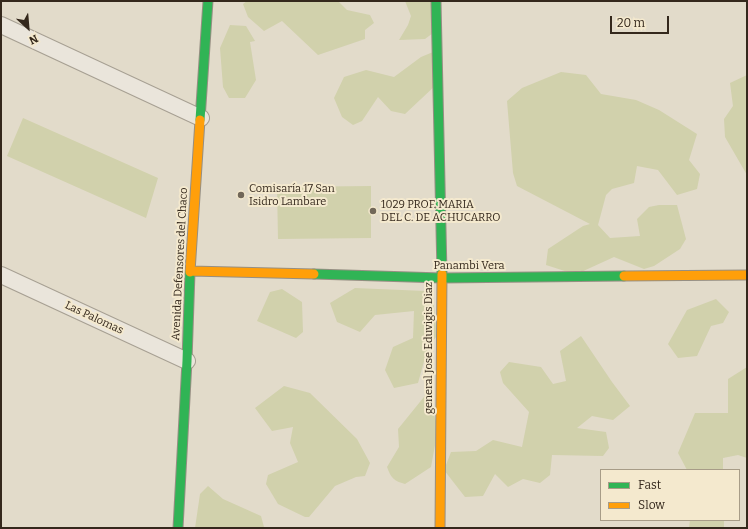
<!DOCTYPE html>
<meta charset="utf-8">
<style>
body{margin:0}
#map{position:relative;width:748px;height:529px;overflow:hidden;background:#e2dbca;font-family:Bitter,serif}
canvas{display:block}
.frame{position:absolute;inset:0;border:2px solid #34281c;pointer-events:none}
.legend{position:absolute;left:600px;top:469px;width:140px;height:52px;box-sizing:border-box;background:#f4e9ce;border:1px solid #a79c87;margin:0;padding:5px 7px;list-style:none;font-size:12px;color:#34281c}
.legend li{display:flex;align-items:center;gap:8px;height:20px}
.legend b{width:20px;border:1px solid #a79c87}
.north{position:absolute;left:8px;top:8px;width:40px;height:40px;-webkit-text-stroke:3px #f4e9ce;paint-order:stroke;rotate:154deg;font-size:11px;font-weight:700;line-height:16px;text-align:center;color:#34281c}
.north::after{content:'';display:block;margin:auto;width:14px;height:18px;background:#34281c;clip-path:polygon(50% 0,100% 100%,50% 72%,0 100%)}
.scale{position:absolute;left:610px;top:16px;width:59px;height:18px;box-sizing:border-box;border:2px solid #34281c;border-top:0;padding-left:5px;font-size:12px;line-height:14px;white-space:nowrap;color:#34281c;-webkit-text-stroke:3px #f4e9ce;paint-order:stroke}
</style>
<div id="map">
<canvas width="748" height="529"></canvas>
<div class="frame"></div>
<ul class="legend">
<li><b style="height:5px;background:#30b455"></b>Fast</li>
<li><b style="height:5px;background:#ff9f0a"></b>Slow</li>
</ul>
<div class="north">N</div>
<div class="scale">20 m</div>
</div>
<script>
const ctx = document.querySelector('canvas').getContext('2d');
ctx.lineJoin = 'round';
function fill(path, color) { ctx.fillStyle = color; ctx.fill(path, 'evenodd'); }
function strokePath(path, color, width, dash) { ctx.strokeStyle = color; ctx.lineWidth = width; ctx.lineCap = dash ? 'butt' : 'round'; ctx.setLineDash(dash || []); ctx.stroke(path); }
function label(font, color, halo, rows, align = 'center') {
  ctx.font = font + ' Bitter,serif'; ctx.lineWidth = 4; ctx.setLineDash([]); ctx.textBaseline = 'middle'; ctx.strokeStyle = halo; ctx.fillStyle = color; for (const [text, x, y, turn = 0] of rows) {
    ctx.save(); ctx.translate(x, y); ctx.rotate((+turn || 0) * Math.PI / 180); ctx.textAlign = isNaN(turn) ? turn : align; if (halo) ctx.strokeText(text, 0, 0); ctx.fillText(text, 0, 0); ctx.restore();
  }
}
fill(new Path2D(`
 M247 1H338L347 10 370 15 374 23 365 30V39L318 55 282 21 264 31 248 17 243 4Z
 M405 1H433V33L425 39 399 40 408 25 411 16Z
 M230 25 246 26 255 41 250 42 256 80 245 98H229L223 87 220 48Z
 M433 52 437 84 405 114 391 111 378 97 362 121 353 125 342 117 334 98 344 77 366 70 394 77 421 57Z
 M561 72 586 75 601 94 636 100 659 110 697 134 689 160 700 174 697 189 677 195 658 170 637 166 634 183 612 189 606 195 598 225 610 238 640 236 637 219 649 207 659 205H677L686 239 680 249 654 266 644 269 614 257 579 273H571L546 265 548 249 583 226 590 224 517 186 513 173 507 101 522 88Z
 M747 75V175L725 137 724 119 733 106 730 83Z
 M23 118 158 178 146 218 7 156Z
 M371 186V238L278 239 277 187Z
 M355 288 425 291 433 297 437 336 428 347 418 383 394 388 385 370 393 347 413 338 414 311 375 315 360 332 337 322 330 303Z
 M282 289 302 302 303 332 296 338 257 321 270 292Z
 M716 299 729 312 723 323 711 326 697 356 678 358 668 344 687 310Z
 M581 336 612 382 630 406 613 420 592 416 577 428 606 432 609 448 603 456 552 455 550 475 540 483 523 479 508 487 495 474 483 496 465 497 444 470 451 452 476 451 493 440 522 447 529 412 503 383 500 372 509 362 541 367 553 384 566 381 560 351Z
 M747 367V458L738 455 723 458V470H687L678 453 695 413H728V379Z
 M284 386 310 393 357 439 370 463 365 476 356 477 335 486 309 517H305L278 504 266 484 268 475 298 462 290 443 293 427 272 431 255 408Z
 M428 392 438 429 431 467 405 484C394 481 391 478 387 467L399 447 398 429Z
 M208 486 223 499 261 516 264 527 263 528H195L200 494Z
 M690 520H724V528H689Z`), '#d1d1ac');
const street = new Path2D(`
 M1 25 201 118
 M1 275 187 361`);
const fast = new Path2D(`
 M436 1 442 274
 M200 120 208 1
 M314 274 442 278 624 276
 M178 528 187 361 190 272`);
const slow = new Path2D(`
 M191 271 314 274
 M190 272 200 120
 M624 276 747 275
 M440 528 442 274`);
strokePath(street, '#a7a093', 18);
strokePath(fast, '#968f83', 11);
strokePath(slow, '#968f83', 11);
strokePath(street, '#eae5db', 16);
strokePath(fast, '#30b455', 9);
strokePath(slow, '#ff9f0a', 9);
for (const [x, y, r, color] of [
 [241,195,4,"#716759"],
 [373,211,4,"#716759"]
]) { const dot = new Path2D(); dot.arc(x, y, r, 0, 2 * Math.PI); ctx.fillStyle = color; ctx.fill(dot); strokePath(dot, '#f4e9ce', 1.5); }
label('11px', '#34281c', '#f4e9ce', [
 ["Comisaría 17 San",249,189],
 ["Isidro Lambare",249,202],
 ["1029 PROF. MARIA",381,205],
 ["DEL C. DE ACHUCARRO",381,218]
], 'left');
label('11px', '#34281c', '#f4e9ce', [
 ["Avenida Defensores del Chaco",180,264,-87],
 ["Panambi Vera",469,266],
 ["Las Palomas",94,318,25],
 ["general Jose Eduvigis Diaz",429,348,-90]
]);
</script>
